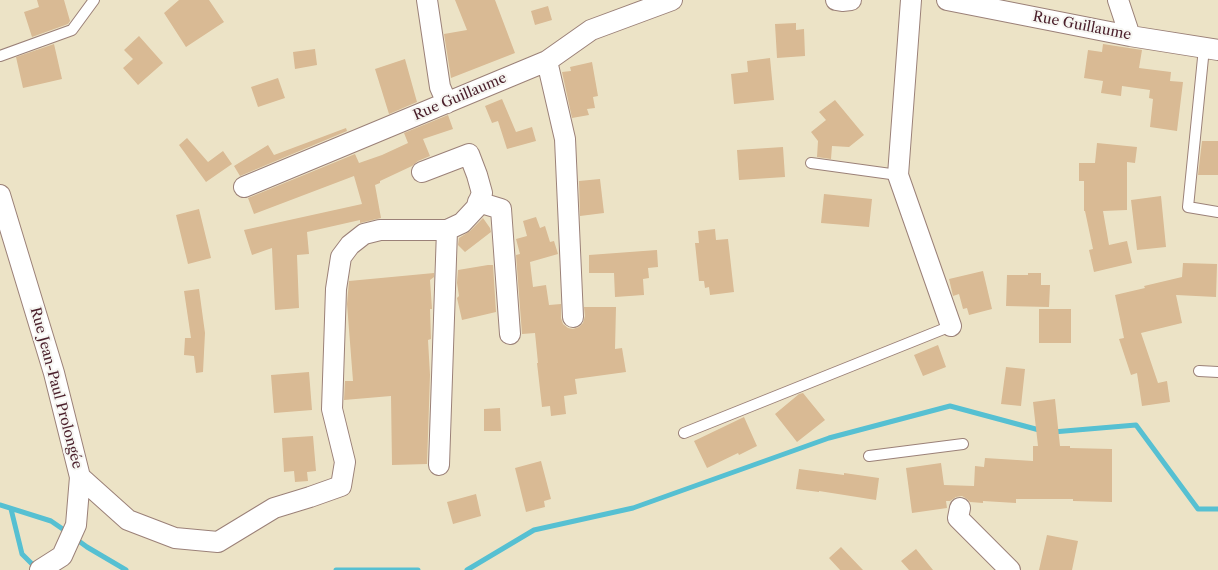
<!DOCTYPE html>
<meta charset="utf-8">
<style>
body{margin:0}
canvas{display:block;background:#ece3c6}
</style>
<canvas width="1218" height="570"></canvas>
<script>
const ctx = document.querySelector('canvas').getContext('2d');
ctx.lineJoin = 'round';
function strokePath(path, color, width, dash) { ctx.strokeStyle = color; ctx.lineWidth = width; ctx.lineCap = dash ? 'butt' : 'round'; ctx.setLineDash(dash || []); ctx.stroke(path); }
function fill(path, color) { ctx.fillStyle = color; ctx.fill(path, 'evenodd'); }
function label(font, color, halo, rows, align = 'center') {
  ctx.font = font + ' "Libre Caslon Text",serif'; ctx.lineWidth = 4; ctx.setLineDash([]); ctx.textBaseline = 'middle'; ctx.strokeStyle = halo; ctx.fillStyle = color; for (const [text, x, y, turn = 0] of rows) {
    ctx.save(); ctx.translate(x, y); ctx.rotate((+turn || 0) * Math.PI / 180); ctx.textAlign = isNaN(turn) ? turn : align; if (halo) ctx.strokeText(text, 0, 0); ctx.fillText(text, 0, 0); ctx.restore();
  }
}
strokePath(new Path2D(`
 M1053 432 1136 425 1198 509H1218
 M0 505 51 521 67 532
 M11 509 22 554 36 568
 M76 539 87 547 126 570
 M336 570H418
 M467 570 534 530 633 508 829 438 950 406 1043 431`), '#56c0d2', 5);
fill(new Path2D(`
 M37 0H64L70 21 68 24 32 37 24 12 39 7Z
 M179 0H209L224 22 186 47 164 13Z
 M455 0H495L515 53 451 78 444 34 467 30Z
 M548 6 552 20 535 25 531 11Z
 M796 23V30L804 29 805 56 777 58 775 24Z
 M139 36 163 63 138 85 123 68 133 59 124 50Z
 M54 44 62 79 23 88 16 57Z
 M1103 44 1142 50 1139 68 1171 72 1170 81 1183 82 1177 131 1150 127 1153 99 1149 98 1150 90 1122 86 1121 96 1101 93 1103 81 1084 78 1088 50 1102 52Z
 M315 49 317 65 295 69 293 52Z
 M770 58 774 100 734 104 731 74 748 72 747 61Z
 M405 59 417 102 389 114 375 69Z
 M592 62 598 96 593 97 595 108 587 109 589 115 572 118 562 72 571 71 570 67Z
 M278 78 285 98 258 107 251 87Z
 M502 99 516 132 532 127 536 141 507 149 498 121 492 123 485 106Z
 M835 100 864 135 849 147 832 146 831 159 817 157 818 141 811 132 826 120 819 112Z
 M448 115 453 129 423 139 430 156 418 161 412 166 380 181V183L375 185 381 218 360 223V220L307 232 309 254 297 255 299 308 275 310 272 248 252 255 244 230 362 204 354 176 254 214 248 198 355 154 359 163 382 155 408 143 404 133Z
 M346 128 347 131 240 176 234 166 268 145 274 155Z
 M187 138 208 162 223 151 232 164 206 182 179 145Z
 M1202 141H1218V175H1198Z
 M1097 143 1137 147 1135 163 1127 162V210L1103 211 1109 245 1127 241 1132 263 1094 272 1089 250 1093 249 1085 211H1084V181H1079V163H1095Z
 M783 147 785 177 739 180 737 150Z
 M600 179 604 213 580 216 579 181Z
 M824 194 872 199 869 227 821 223Z
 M1161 196 1166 247 1137 250 1131 200Z
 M199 209 211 258 188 264 176 215Z
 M536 217 540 228 545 226 550 242 554 241 558 254 530 262 533 287 546 285 549 305 561 304V318L563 324 568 328 573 329 579 327 583 323 585 316 584 307H616L615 349 622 348 626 372 575 379 577 394 564 396 566 414 551 416 550 406 542 407 537 363H538L535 333 522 334 516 255 520 254 516 239 527 236 523 221Z
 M483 218 490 228 491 232 465 252 458 245 459 238 470 231Z
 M715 229 716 240 728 239 734 292 710 295 709 287 705 288 704 281H699L695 243H699L698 231Z
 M657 250 658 267 648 268 649 278 643 279 644 295 615 297 614 273H589V255Z
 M1183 263 1217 264 1216 297 1176 295 1182 323 1141 333 1158 383 1167 381 1170 402 1142 406 1137 373 1131 375 1119 339 1124 338 1115 295 1145 288 1144 286 1182 277Z
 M488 265H493L496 312 462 320 457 298 459 296 457 283 458 270Z
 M983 271 992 309 969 315 967 308 963 309 959 294 953 296 949 279Z
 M434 273V277L430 280 432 309H430L431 339 428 340 430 375 427 464 392 465 391 396 344 400 345 381H353L347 304 349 281Z
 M1028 273H1041V285H1050L1049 307 1006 306 1007 275H1028Z
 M199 289 205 333 203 372 196 373 194 356 184 355 185 338H191L184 291Z
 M1039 309H1071V343H1039Z
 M938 345 946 367 923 376 914 355Z
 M1006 367 1025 369 1021 406 1001 404Z
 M309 372 312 410 274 413 271 375Z
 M803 393 825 420 797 442 775 414 799 394Z
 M1055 399 1060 446H1070V448L1112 449V502L1073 501V499H1016V503L983 501V503L970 502 967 499 962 496 956 497 950 501H946L947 508 912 513 906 468 941 463 944 485 974 486 975 466 984 467 985 458 1033 461V446H1038L1033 402Z
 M500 408 501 431H484V409Z
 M744 417 757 446 739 455 738 453 707 468 694 441Z
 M313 436 316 471 307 472 308 481 295 482 294 471 284 472 282 438Z
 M541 461 551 499 544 501 545 507 526 512 515 468Z
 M799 469 844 475V473L879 478 876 500 819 491V492L796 489Z
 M476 494 481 516 453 524 447 502Z
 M1047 535 1078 541 1072 570H1039Z
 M841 547 863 570H840L829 558Z
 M916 549 933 570H909L901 561Z`), '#d9ba94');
const lane = new Path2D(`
 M1204 48 1188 207 1218 212
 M0 56 72 30 94 0
 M811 163 898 175
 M1199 371 1218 372
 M684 433 951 326
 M869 456 963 444`);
const street = new Path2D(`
 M427 0 440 87 447 103
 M836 0 842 1 851 0
 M911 0 898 175 951 326
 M947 0 1130 36 1218 50
 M1118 0 1130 36
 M547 61 565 139 573 317
 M244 187 547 61 591 30 672 0
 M0 195 54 373 80 477 76 525 62 556 40 570
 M478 202 501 209 510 334
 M439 465 447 230
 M80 477 128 520 175 538 218 542 274 508 310 497 341 486 345 462 332 409 336 289 341 257 350 245 364 234 380 230H447L462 223 476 208 482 193 477 175 469 154 422 172
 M960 508 958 518 1010 570`);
strokePath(lane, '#9b8178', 12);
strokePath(street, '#9b8178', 22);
strokePath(lane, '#fff', 10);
strokePath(street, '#fff', 20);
label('14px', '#4a1f2b', '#f6f6f2', [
 ["Rue Guillaume",1082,26,11],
 ["Rue Guillaume",460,97,-23],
 ["Rue Jean-Paul Prolongée",56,388,75]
]);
</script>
